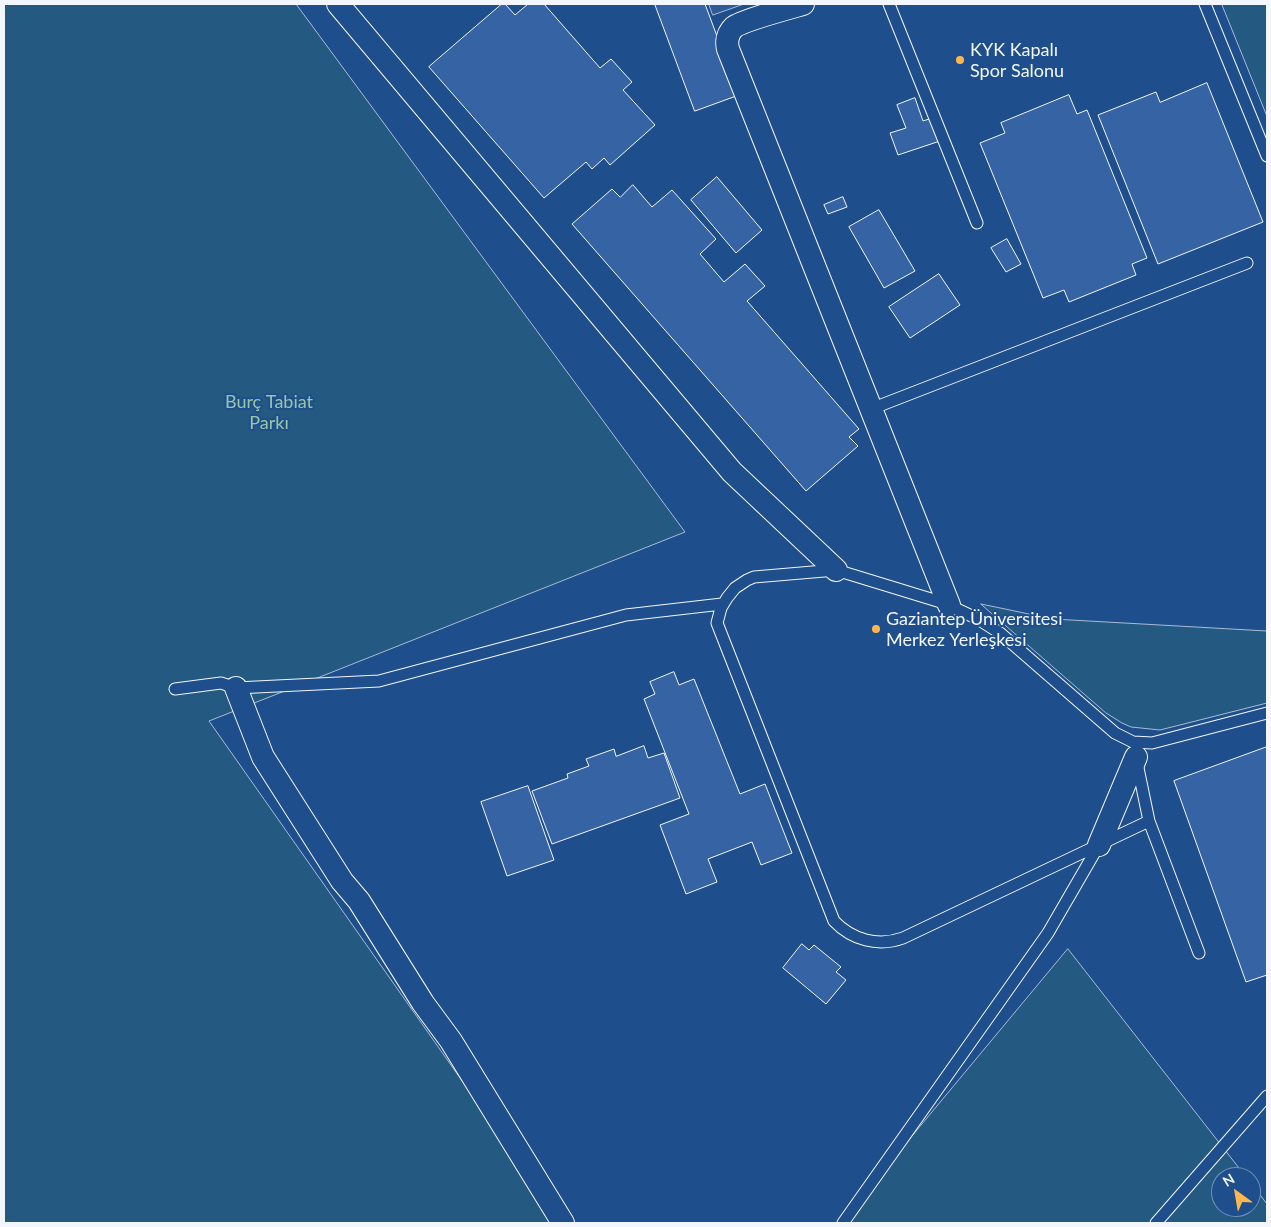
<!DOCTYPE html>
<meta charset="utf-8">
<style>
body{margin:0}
#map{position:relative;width:1271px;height:1227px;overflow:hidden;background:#1f4e8c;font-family:Lato,sans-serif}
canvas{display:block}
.frame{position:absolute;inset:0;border:5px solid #f2f6ff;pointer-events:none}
.north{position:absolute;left:1211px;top:1167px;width:50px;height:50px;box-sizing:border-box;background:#1f4e8c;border:1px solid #7391ba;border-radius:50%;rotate:328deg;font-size:14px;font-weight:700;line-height:20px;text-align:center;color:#f2f6ff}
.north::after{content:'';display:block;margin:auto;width:18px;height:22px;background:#ffb74d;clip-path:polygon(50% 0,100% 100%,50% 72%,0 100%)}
</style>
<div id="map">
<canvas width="1271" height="1227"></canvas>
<div class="frame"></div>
<div class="north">N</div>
</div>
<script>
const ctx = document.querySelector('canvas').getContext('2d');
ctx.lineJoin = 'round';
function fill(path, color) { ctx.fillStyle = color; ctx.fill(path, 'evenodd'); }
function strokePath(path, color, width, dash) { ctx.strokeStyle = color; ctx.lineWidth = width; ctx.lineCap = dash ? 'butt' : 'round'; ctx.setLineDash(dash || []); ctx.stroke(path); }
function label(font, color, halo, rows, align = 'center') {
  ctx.font = font + ' Lato,sans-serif'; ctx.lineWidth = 4; ctx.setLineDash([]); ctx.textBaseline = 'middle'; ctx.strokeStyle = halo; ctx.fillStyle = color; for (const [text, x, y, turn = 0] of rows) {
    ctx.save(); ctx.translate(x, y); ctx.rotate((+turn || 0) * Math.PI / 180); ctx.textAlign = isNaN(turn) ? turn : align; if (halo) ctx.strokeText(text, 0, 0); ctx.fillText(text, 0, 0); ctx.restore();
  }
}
const green = new Path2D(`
 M4 4H296L685 532 209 721 562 1223H4Z
 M1222 4H1267V116Z
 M981 604 1053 619 1267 631V703L1160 730 1131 727 1122 723 1106 713Z
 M1068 949 1246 1177H1221V1207H1251V1183L1267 1204V1223H840Z`);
fill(green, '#245a82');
strokePath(green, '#a8bbd7', 1);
const parking = new Path2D(`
 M709 4H744L713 15Z`);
fill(parking, '#305b95');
strokePath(parking, '#a8bbd7', 1);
const building = new Path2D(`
 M502 4H505L515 15 528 4H544L600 68 611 59 632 82 623 90 655 125 610 165 604 158 592 169 586 162 544 198 429 67Z
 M655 4H705L739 95 695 111Z
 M1207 83 1263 222 1158 264 1098 115 1156 92 1160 102Z
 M1069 95 1077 114 1087 110 1147 258 1132 264 1136 275 1069 302 1064 290 1043 298 980 143 1005 133 1001 123Z
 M915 98 923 121 932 118 940 141 898 155 890 133 906 128 897 105Z
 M717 177 762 230 736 253 691 200Z
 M633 185 652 207 672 190 716 239 700 254 724 282 745 264 765 286 747 301 859 429 849 437 858 446 806 491 572 224 612 189 620 197Z
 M843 197 847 207 828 214 824 205Z
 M879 210 915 271 884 288 849 227Z
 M1007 239 1021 264 1006 272 991 248Z
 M939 274 960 305 910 338 889 307Z
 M674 672 679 685 694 679 740 794 765 784 792 853 761 865 752 842 708 859 717 882 686 894 660 825 689 814 644 699 655 694 650 682Z
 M644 746 648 758 664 753 680 798 552 844 532 791 568 778 567 774 589 766 586 759 614 749 616 756Z
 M1267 747V975L1246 982 1174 781Z
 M528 786 554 860 507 876 481 802Z
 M802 944 809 950 814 945 841 967 836 972 846 980 826 1004 783 968Z`);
fill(building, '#3563a3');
strokePath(building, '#f2f6ff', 1);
const lane = new Path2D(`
 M889 4 977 223
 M1205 4 1267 156
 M871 409 1247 263
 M175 689 221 683 236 688 379 681 626 615 722 604
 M1137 763 1149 821 1199 953
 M1149 821 903 938C878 947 852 940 834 921L717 623 721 608 727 598 735 588 747 580 754 577 836 570 944 603 978 619 1000 633 1115 733 1133 742 1152 743 1267 713
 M843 1223 1048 933 1099 845
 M1156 1223 1267 1096`);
const street = new Path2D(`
 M338 4 732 472 836 570
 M803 4C789 8 744 20 734 27 728 33 726 41 728 49L949 605
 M236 688 263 757 342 881 359 901 423 1003 451 1041 563 1223
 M1099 845 1136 757`);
strokePath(lane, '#f2f6ff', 13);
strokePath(street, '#f2f6ff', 24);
strokePath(lane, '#1f4e8c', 11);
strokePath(street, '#1f4e8c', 22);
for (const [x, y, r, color] of [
 [960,60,5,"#ffb74d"],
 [876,629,5,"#ffb74d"]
]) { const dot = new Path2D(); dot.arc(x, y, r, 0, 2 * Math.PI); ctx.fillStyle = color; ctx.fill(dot); strokePath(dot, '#1f4e8c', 2); }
label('18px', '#f2f6ff', '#1f4e8c', [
 ["KYK Kapalı",970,50],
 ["Spor Salonu",970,71],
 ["Gaziantep Üniversitesi",886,619],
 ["Merkez Yerleşkesi",886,640]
], 'left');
label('18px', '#97c8a6', '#1f4e8c', [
 ["Burç Tabiat",269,402],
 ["Parkı",269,423]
]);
</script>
